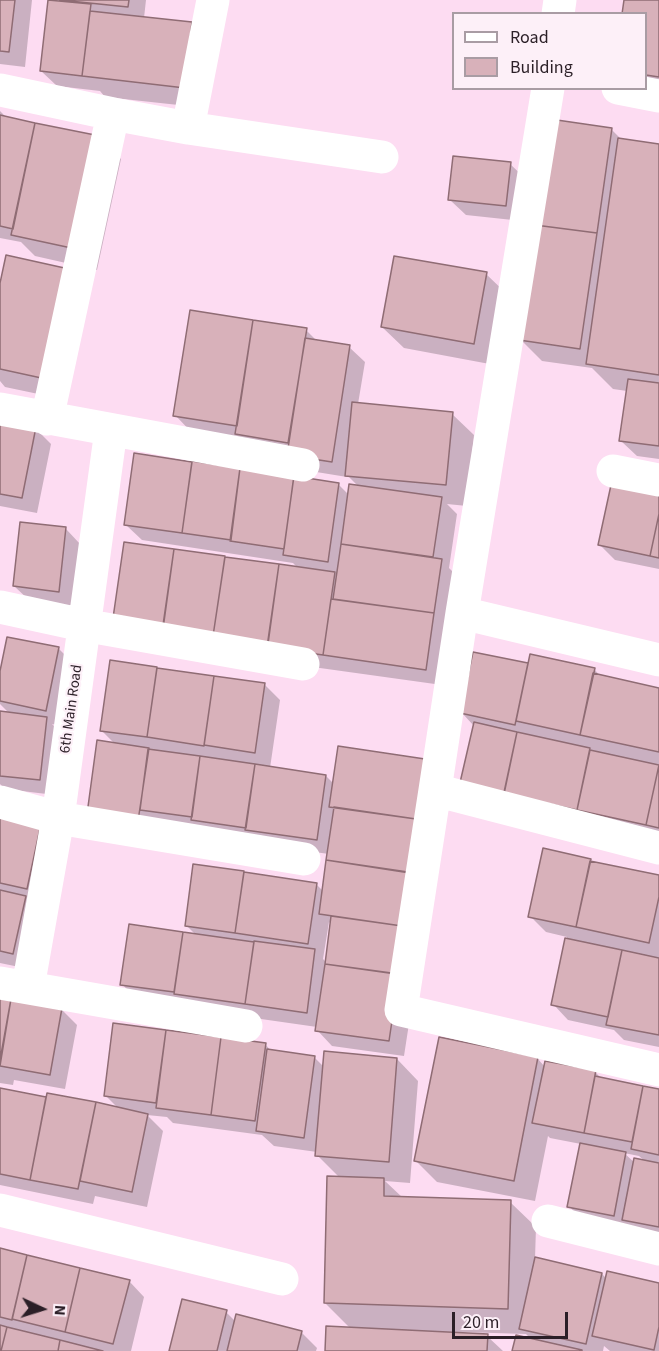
<!DOCTYPE html>
<style>
body{margin:0}
#map{position:relative;width:659px;height:1351px;overflow:hidden;background:#fddcf2;font-family:"Source Sans 3",sans-serif}
canvas{display:block}
.legend{position:absolute;left:452px;top:12px;width:195px;height:78px;box-sizing:border-box;background:#fdf0f8;border:2px solid #a99ca4;margin:0;padding:8px 10px;list-style:none;font-size:18px;color:#2b1f27}
.legend li{display:flex;align-items:center;gap:12px;height:30px}
.legend b{width:30px;border:2px solid #a99ca4}
.north{position:absolute;left:12px;top:1279px;width:60px;height:60px;-webkit-text-stroke:4px #fdf0f8;paint-order:stroke;rotate:94deg;font-size:16px;font-weight:700;line-height:24px;text-align:center;color:#2b1f27}
.north::after{content:'';display:block;margin:auto;width:21px;height:27px;background:#2b1f27;clip-path:polygon(50% 0,100% 100%,50% 72%,0 100%)}
.scale{position:absolute;left:452px;top:1312px;width:116px;height:27px;box-sizing:border-box;border:3px solid #2b1f27;border-top:0;padding-left:8px;font-size:18px;line-height:21px;white-space:nowrap;color:#2b1f27;-webkit-text-stroke:4px #fdf0f8;paint-order:stroke}
</style>
<div id="map">
<canvas width="659" height="1351"></canvas>
<ul class="legend">
<li><b style="height:8px;background:#fff"></b>Road</li>
<li><b style="height:16px;background:#d8b1ba"></b>Building</li>
</ul>
<div class="north">N</div>
<div class="scale">20 m</div>
</div>
<script>
const ctx = document.querySelector('canvas').getContext('2d');
ctx.lineJoin = 'round';
function fill(path, color) { ctx.fillStyle = color; ctx.fill(path, 'evenodd'); }
function strokePath(path, color, width, dash) { ctx.strokeStyle = color; ctx.lineWidth = width; ctx.lineCap = dash ? 'butt' : 'round'; ctx.setLineDash(dash || []); ctx.stroke(path); }
function label(font, color, halo, rows, align = 'center') {
  ctx.font = font + ' "Source Sans 3",sans-serif'; ctx.lineWidth = 4.5; ctx.setLineDash([]); ctx.textBaseline = 'middle'; ctx.strokeStyle = halo; ctx.fillStyle = color; for (const [text, x, y, turn = 0] of rows) {
    ctx.save(); ctx.translate(x, y); ctx.rotate((+turn || 0) * Math.PI / 180); ctx.textAlign = isNaN(turn) ? turn : align; if (halo) ctx.strokeText(text, 0, 0); ctx.fillText(text, 0, 0); ctx.restore();
  }
}
fill(new Path2D(`
 M0 0H32L25 67 0 64Z
 M49 0H146L144 18 206 108 105 97 100 91 57 86 41 71Z
 M626 0H659V95L646 88V14Z
 M0 111 7 118 99 137 121 159 97 270 35 256 21 242 0 238Z
 M611 129 622 140 659 145V459L637 456 621 441 627 391 613 389 592 368 542 361 521 340Z
 M510 164 526 179 522 221 466 215 450 200Z
 M486 274 508 295 495 365 404 348 382 327Z
 M0 289 67 400 5 387 0 381Z
 M306 330 318 342 349 347 365 362 358 404 452 414 474 435 467 506 447 504 457 514 449 568 457 576 442 685 284 663 131 634 125 543 298 568 293 563 142 540 126 525 135 455 338 484 349 495 359 487 347 475V477L304 470 196 437 175 415Z
 M0 421 35 428 51 444 37 513 0 506Z
 M659 497V569L615 560 600 545Z
 M66 529 81 545 74 607 30 601 14 586Z
 M58 648 74 664 61 726 52 724 62 734 55 795 5 789 0 784V713L10 714 0 704V679Z
 M475 654 529 665 594 669 601 677 659 689V839L477 802 474 726 462 713Z
 M112 662 265 685 280 700 270 768 326 776 334 784 424 760 414 991 404 1056 332 1046 317 1030V1027L191 1009 137 1000 122 984 130 926 196 935 187 926 195 865 316 884 323 891 329 854 263 845 104 829 116 745 102 731ZM329 922 332 925 326 962 323 959Z
 M0 817 40 825 29 969 0 963Z
 M590 860 593 863 659 877V1047L624 1040 614 1030 568 1020 553 1004 567 937 546 932 530 916Z
 M0 999 61 1009 77 1025 65 1089 14 1080 13 1085 0 1083Z
 M115 1025 265 1044 272 1052 314 1057 324 1067 397 1059 418 1081 410 1183 385 1181 403 1198 510 1202 536 1227 535 1259 602 1274 607 1279 659 1285V1351H610L604 1346 603 1351H514L532 1340 526 1334 462 1332V1334L487 1336 503 1351H327L351 1329 325 1303 340 1178 317 1155V1152L274 1146 262 1135 173 1123 167 1117 147 1115 163 1131 147 1207 95 1196 93 1204 0 1185V1089L48 1099 49 1094 119 1109 105 1095Z
 M537 1058 545 1067 595 1072 602 1079 659 1090V1239L584 1222 569 1206 581 1144 550 1138 548 1136 535 1201 437 1182 416 1161ZM624 1153 639 1156 646 1162 635 1163Z
 M0 1250 129 1281 144 1297 131 1351H0Z
 M226 1312 236 1322 301 1332 317 1348 316 1351H171Z`), '#0003');
const building = new Path2D(`
 M0 0H15L9 52 0 51Z
 M48 0 91 4 82 76 40 71Z
 M60 0H129L128 7Z
 M624 0H659V77L646 75V14H622Z
 M90 11 192 22 185 88 82 76Z
 M0 115 35 123 13 229 0 226Z
 M550 119 612 128 597 233 535 225Z
 M35 123 100 136 76 249 11 235Z
 M618 138 659 144V375L586 364Z
 M453 156 511 162 506 206 448 200Z
 M535 225 597 233 580 349 519 340Z
 M6 255 69 269 46 379 0 369V283Z
 M394 256 487 272 474 344 381 327Z
 M190 310 253 320 237 426 173 416Z
 M253 320 307 328 288 443 235 434Z
 M305 338 350 345 332 462 287 455Z
 M628 379 659 383V446L619 441Z
 M352 402 453 412 446 485 345 476Z
 M0 420 36 427 22 498 0 494Z
 M134 453 192 462 182 533 124 525Z
 M192 461 240 468 231 540 182 533Z
 M240 468 294 475 284 549 230 541Z
 M294 476 339 483 328 562 283 555Z
 M349 484 442 497 433 557 341 544Z
 M611 485 659 495V514L650 556 598 545Z
 M659 514V558L650 556Z
 M20 522 66 527 59 592 13 586Z
 M124 542 174 549 163 625 113 618Z
 M341 544 442 559 434 613 333 599Z
 M174 549 225 556 213 636 163 629Z
 M225 557 279 564 268 644 213 636Z
 M279 564 335 572 323 655 267 647Z
 M331 599 434 613 426 670 323 655Z
 M7 637 59 647 46 711 0 701V671Z
 M473 652 528 663 515 725 460 713Z
 M530 654 595 668 580 735 516 721Z
 M110 660 157 667 147 737 100 731Z
 M157 668 214 676 204 746 147 737Z
 M593 673 659 688V752L580 735Z
 M214 676 265 683 255 753 204 745Z
 M0 711 47 717 40 780 0 776Z
 M474 722 517 732 503 797 459 787Z
 M517 732 590 748 577 810 504 794Z
 M97 740 149 748 138 821 87 814Z
 M338 746 425 759 416 819 329 807Z
 M148 749 200 756 192 817 140 810Z
 M590 750 659 765 646 825 577 810Z
 M200 756 255 764 246 828 191 820Z
 M255 764 326 775 317 840 245 830Z
 M659 765V828L646 825Z
 M334 807 416 819 408 872 326 860Z
 M0 815 41 824 27 889 0 883Z
 M543 848 591 859 576 927 528 917Z
 M326 860 410 873 402 926 319 914Z
 M590 861 659 875V897L649 943 576 927Z
 M193 864 244 871 235 933 185 926Z
 M244 872 317 883 308 944 235 933Z
 M0 890 26 896 13 954 0 951Z
 M331 916 402 926 396 974 325 964Z
 M129 924 183 932 174 992 120 985Z
 M183 932 254 942 245 1004 174 994Z
 M565 938 622 950 608 1017 551 1005Z
 M254 941 315 949 307 1013 245 1004Z
 M622 950 659 958V1035L606 1025Z
 M325 964 399 974 389 1041 315 1031Z
 M0 997 11 999 0 1060Z
 M11 999 62 1008 50 1075 0 1066Z
 M113 1023 166 1030 156 1103 104 1096Z
 M166 1030 221 1037 211 1115 156 1108Z
 M221 1037 266 1043 255 1121 211 1115Z
 M439 1037 538 1057 514 1181 414 1161Z
 M267 1049 315 1056 304 1138 256 1131Z
 M324 1051 397 1058 389 1162 315 1156Z
 M545 1061 596 1070 584 1133 532 1123Z
 M595 1076 643 1086 632 1142 584 1133Z
 M643 1086 659 1089V1155L631 1149Z
 M0 1088 46 1097 30 1180 0 1174Z
 M47 1093 96 1102 78 1189 30 1180Z
 M96 1102 148 1114 132 1192 80 1181Z
 M580 1143 626 1152 614 1216 567 1207Z
 M634 1158 659 1163V1227L622 1220Z
 M327 1176 384 1178V1196L511 1200 508 1309 324 1303Z
 M0 1248 27 1255 12 1320 0 1317Z
 M27 1255 80 1268 65 1332 12 1319Z
 M535 1257 602 1273 586 1344 519 1329Z
 M80 1268 130 1280 113 1344 65 1332Z
 M607 1271 659 1283V1327L654 1350 592 1336Z
 M182 1299 227 1310 217 1351H169Z
 M236 1314 302 1331 297 1351H227Z
 M0 1325 7 1327 1 1351H0Z
 M326 1326 488 1334 487 1351H325Z
 M7 1327 60 1340 58 1351H1Z
 M516 1335 582 1350V1351H512Z
 M60 1340 103 1351H58Z`);
fill(building, '#d8b1ba');
strokePath(building, '#8f6c74', 1.5);
strokePath(new Path2D(`
 M548 88 462 613 435 790 659 848
 M0 90 113 114 188 128 382 157
 M188 128 213 0
 M0 409 303 465
 M47 419 113 114
 M613 471 659 480
 M0 607 83 625 303 664
 M462 613 659 660
 M435 790 401 1010 659 1070
 M0 802 58 818 304 859
 M0 983 246 1026
 M28 987 58 818 111 430
 M0 1210 282 1279
 M548 1221 659 1249`), '#fff', 33);
strokePath(new Path2D(`
 M558 14 560 0
 M618 88 659 96`), '#fff', 33);
label('15px', '#2b1f27', '#fdf0f8', [
 ["6th Main Road",72,709,-82]
]);
</script>
